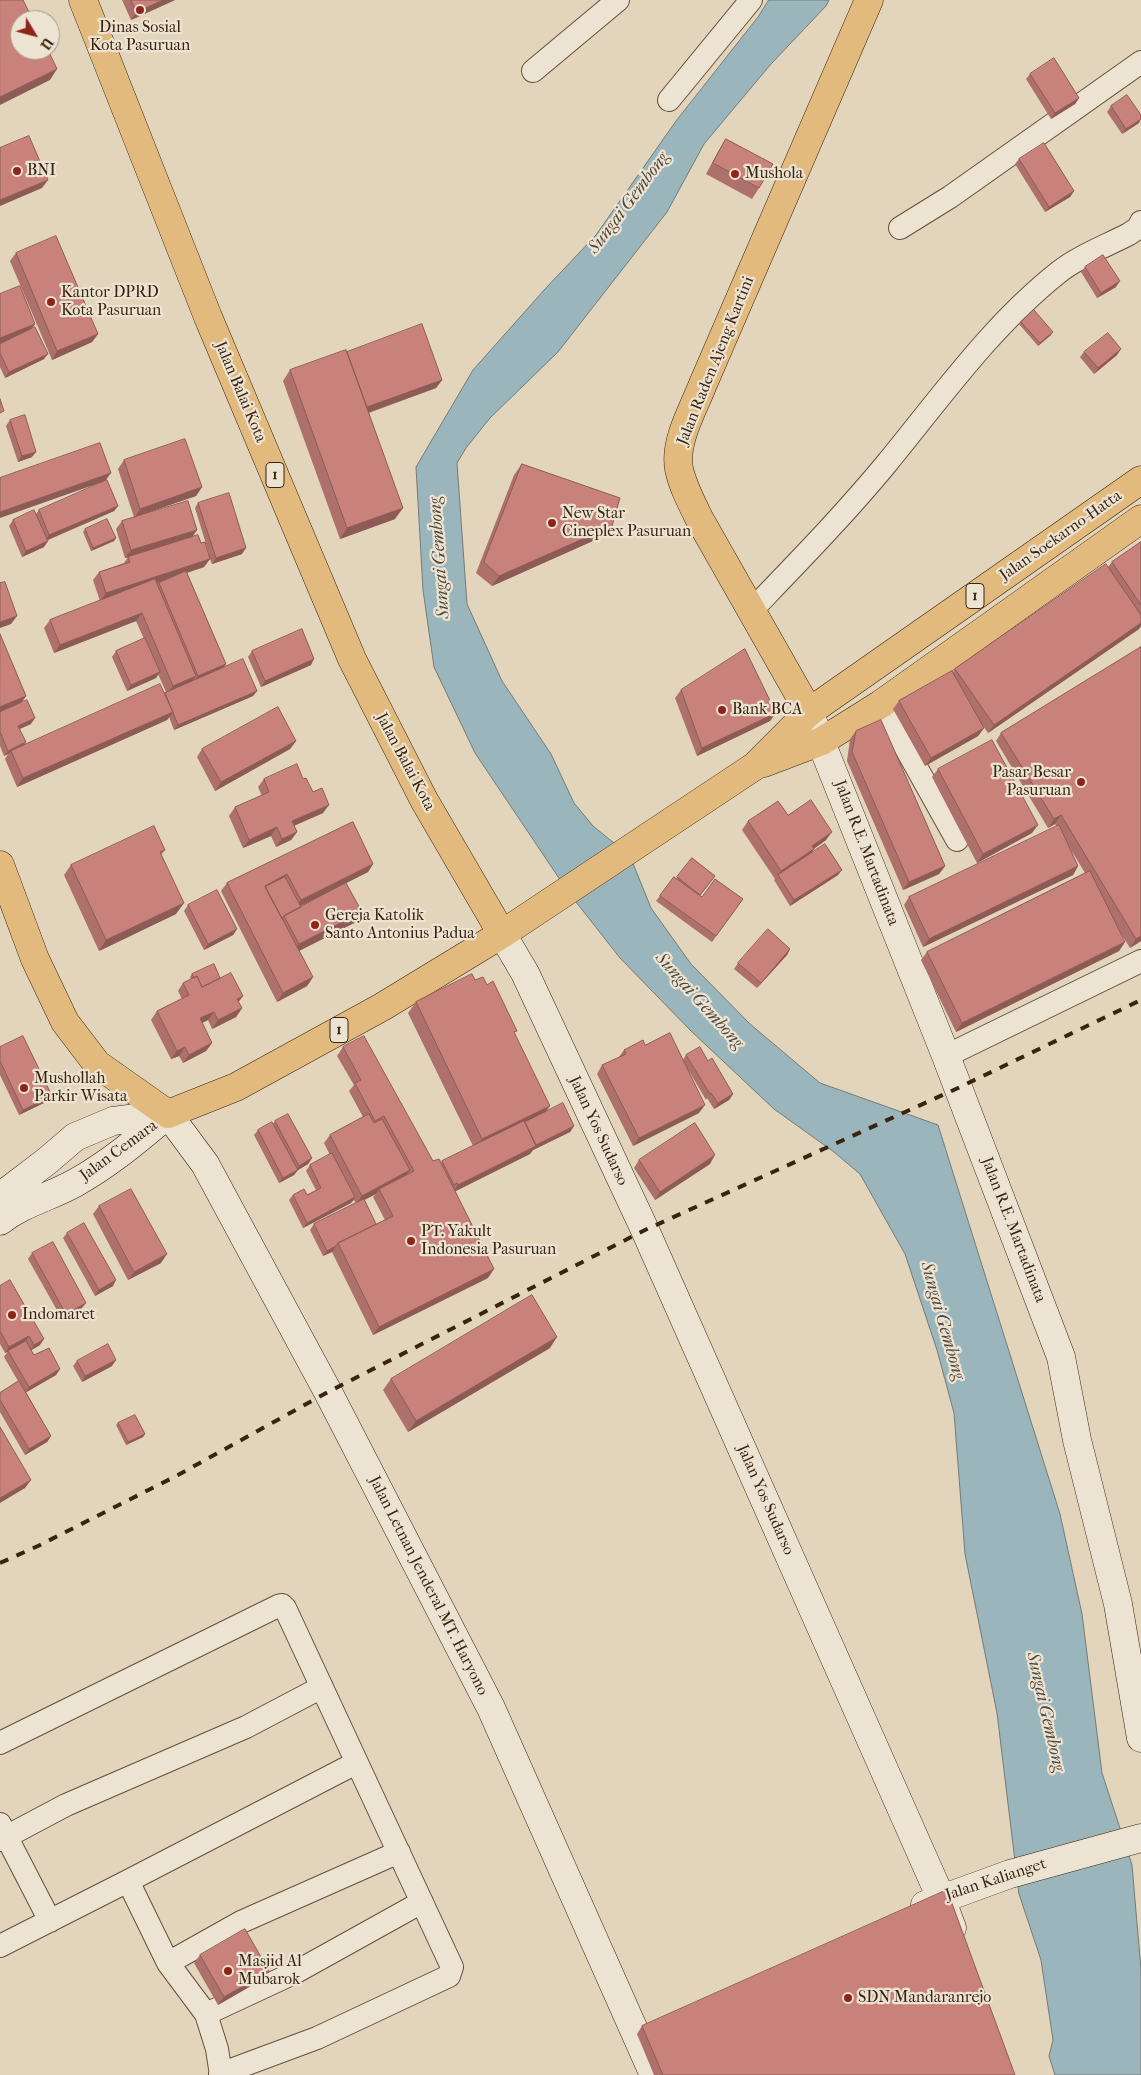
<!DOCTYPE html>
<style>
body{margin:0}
#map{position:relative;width:1141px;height:2075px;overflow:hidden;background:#e3d4bc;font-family:"IM FELL French Canon",serif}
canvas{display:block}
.north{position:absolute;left:10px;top:10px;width:50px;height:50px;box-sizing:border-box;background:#ede3d3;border:1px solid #a59785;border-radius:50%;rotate:127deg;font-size:14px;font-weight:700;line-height:20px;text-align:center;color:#38240f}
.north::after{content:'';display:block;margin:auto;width:18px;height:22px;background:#8f2418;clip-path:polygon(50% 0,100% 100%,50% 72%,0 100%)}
</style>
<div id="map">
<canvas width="1141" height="2075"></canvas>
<div class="north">U</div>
</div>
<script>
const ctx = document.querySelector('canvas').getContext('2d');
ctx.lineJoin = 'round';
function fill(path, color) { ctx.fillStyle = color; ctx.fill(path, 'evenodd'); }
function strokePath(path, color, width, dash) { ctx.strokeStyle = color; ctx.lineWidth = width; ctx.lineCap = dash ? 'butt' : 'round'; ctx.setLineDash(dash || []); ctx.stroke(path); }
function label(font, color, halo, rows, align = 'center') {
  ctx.font = font + ' "IM FELL French Canon",serif'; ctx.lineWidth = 4.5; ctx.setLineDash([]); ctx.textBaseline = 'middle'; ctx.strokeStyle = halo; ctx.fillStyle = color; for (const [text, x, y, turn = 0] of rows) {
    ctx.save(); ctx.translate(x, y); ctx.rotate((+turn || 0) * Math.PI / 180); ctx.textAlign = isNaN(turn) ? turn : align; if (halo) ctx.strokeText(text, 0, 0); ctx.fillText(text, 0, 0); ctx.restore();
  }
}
const water = new Path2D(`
 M769 0H829L826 6 771 64 704 144 667 212 558 352 490 418 466 448 457 463 467 604 502 681 551 754 574 803 593 826 630 856 651 908 691 964 750 1024 820 1083 938 1125 1060 1514 1082 1614 1102 1773 1132 1865 1141 1970V2075H1055L1049 2056 1053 2040 1041 1960 1019 1894 997 1713 965 1554 954 1413 937 1350 905 1254 860 1174 834 1152 774 1109 691 1031 620 958 569 893 475 753 434 667 423 590 416 467 473 370 545 289 596 235 676 121 758 17Z`);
fill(water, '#9ab5bb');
strokePath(water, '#737b76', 1);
const street = new Path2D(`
 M533 71 618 0
 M669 100 751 0
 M900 228 950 197 1141 62
 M752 610C798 562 845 514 887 463 941 397 992 325 1059 272 1079 256 1106 246 1129 234L1138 228 1141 222
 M881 704 957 840
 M946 1056 1141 961
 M0 1743 278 1606 282 1605 285 1608 452 1967 449 1976 317 2038 220 2074
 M0 1824 50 1921
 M0 1840 66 1805 246 1727 322 1687
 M128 1881 168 1963
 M0 1946 128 1881 356 1763
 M206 2014 296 1972 422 1902
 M221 2075 217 2049 206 2014 168 1963 241 1922 399 1852`);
const secondary = new Path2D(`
 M809 712 946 1056 1061 1357 1077 1440 1118 1604 1141 1738
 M502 934 525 973 645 1230 941 1898 952 1928
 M168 1114 205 1164 328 1392 491 1708 654 2075
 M0 1202 5 1193 47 1161 75 1137 113 1121 168 1114
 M0 1221C23 1203 50 1197 75 1183 109 1164 139 1139 168 1114
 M925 1905 1010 1874 1141 1838`);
const primary = new Path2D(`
 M809 712 700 520C692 504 683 487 679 469 674 441 693 410 703 384L869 0
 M0 865 35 959 65 1022 97 1064 168 1114 236 1087 382 1007 502 934`);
const highway = new Path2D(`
 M83 0 208 317 352 659 424 800 502 934 755 766 809 712 1141 480
 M764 763 822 741 881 704 1141 519`);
strokePath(street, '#63503a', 24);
strokePath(secondary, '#38240f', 29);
strokePath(primary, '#38240f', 29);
strokePath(highway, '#38240f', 29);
strokePath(street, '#ede3d3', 22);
strokePath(secondary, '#ede3d3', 28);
strokePath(primary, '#e2ba7e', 28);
strokePath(highway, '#e2ba7e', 28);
strokePath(new Path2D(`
 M0 1563 38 1546 178 1475 328 1392 645 1230 958 1088 1141 1000`), '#38240f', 4, [9, 9]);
fill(new Path2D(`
 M122 0H175L131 20Z
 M1030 74 1079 98 1075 104 1051 119 1026 79Z
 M1111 106 1139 123 1122 134 1107 112Z
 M726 139 759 188 752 199 706 174 719 150Z
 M1019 159 1074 191 1070 197 1045 212 1015 164Z
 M16 253 98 334 92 342 52 360 10 261Z
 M1085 267 1116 287 1097 298 1081 272Z
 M0 294 35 324 32 328 44 359 5 378 0 367Z
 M1021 322 1051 335 1038 346 1019 324Z
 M347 352 442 380 436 388 369 413 395 519 340 539 283 381 290 370Z
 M1084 352 1117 355 1094 374 1080 357Z
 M10 420 32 457 18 462 6 426Z
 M124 460 202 487 196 496 140 515 197 530 193 536 201 543 209 554 195 508 198 503 242 554 212 564 210 559 204 567 187 573 226 664 223 668 257 691 253 696 174 730 169 717 167 720 17 787 5 759 8 754 4 756 0 746V634L26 696 21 703 31 724 20 729 24 745 166 692 158 674 156 678 127 691 112 657 116 651 144 639 136 621 54 653 44 628 50 620 100 601 93 580 99 572 124 563 128 557H130L125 558 116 529 122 521 134 517 118 469Z
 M522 464 604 536 492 586 476 573 514 475Z
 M118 506 114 511 48 540 44 547 22 557 9 526 13 520 36 514 39 510Z
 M85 529 116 538 114 541 91 551 83 532Z
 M1141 542V626L1139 629 988 733 981 723 984 728 978 736 925 766 893 709 899 701 953 672 955 669 1108 567 1112 562Z
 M1141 647V941L1130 948 1117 927 1125 942 1119 951 956 1032 921 960 927 952 1085 873 1070 848 1078 866 1073 875 923 947 904 905 909 897 1057 827 1055 824 1048 828 996 741 1001 733Z
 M252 651 311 665 261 687 248 657Z
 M681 690 776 713 770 721 697 756 675 698Z
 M856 731 945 866 939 874 903 890 847 761 850 739Z
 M296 741 290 749 215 791 197 757 202 749Z
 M938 769 1032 833 977 863 932 777Z
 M264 779H303L313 792 323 813 294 826 297 832 291 840 276 847 271 836 243 848 229 816 235 807 262 796 258 787Z
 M788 815 826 840 814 849 811 854 838 875 790 906 774 880 775 879 742 830 748 821Z
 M353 822 373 864 368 872 300 906 301 907 362 912 354 923 299 951 313 977 307 986 277 1002 221 891 227 883Z
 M165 850 161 855 176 914 99 951 64 875 71 865Z
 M692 858 715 876 700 896 702 897 743 899 712 942 656 901 674 877 676 879Z
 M188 905 237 929 233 935 204 950 184 911Z
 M790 949 787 955 757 988 734 969 738 963Z
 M192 974 220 978 243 996 238 1002 242 1008 236 1017 212 1029 208 1020 202 1023 212 1043 206 1051 183 1063 179 1056 171 1059 151 1020 157 1011 182 999 178 991 183 983 191 979 190 977Z
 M475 980 487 985 515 1034 546 1111 574 1126 570 1132 533 1150 530 1154 455 1191 488 1278 373 1335 332 1252 323 1256 310 1230 314 1224 356 1203 354 1200 351 1203 303 1228 289 1200 293 1195H307L316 1190 306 1171 310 1165 330 1155 324 1143 330 1135 363 1117 349 1091 354 1085 337 1056 343 1047 433 1161 441 1163 442 1161 473 1146 408 1013 416 1002ZM376 1194 373 1197 385 1220 376 1224 364 1200Z
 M645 1045 683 1060 686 1055 708 1061 733 1094 729 1100 714 1109 707 1098 706 1100 689 1071 699 1113 633 1146 597 1074 602 1065 619 1057 624 1050Z
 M0 1047 52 1096 48 1101 19 1115 0 1075Z
 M275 1121 312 1158 308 1164 298 1170 294 1175 279 1183 254 1135 258 1130 273 1124Z
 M639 1160 710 1164 655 1200 634 1168Z
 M99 1206 161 1263 128 1280 93 1214Z
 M67 1233 113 1286 95 1296 63 1238Z
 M32 1253 82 1308 62 1319 28 1259Z
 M0 1286 40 1345 31 1350 34 1355 60 1369 56 1375 26 1392 51 1436 47 1442 25 1455 0 1412V1393L18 1381 4 1357 8 1351 25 1342 5 1353 0 1344Z
 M550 1348 408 1432 383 1390 391 1379Z
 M77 1361 112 1366 82 1382 73 1366Z
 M118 1423 145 1434 143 1437 126 1445 116 1425Z
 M200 1955 269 1971 263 1979 218 2005 194 1963Z
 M642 2026 1015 2075H654L637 2034Z`), '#ad706a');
fill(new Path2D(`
 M163 0H175L131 20 137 12Z
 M57 69 50 80 0 105V97Z
 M1079 98 1075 104 1051 119 1055 113Z
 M1141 119 1139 123 1122 134 1126 129Z
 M48 180 42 188 0 206V200Z
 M1074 191 1070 197 1045 212 1049 207Z
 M1120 281 1116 287 1097 298 1101 293Z
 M35 324 29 332 0 344V338Z
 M1053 332 1051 335 1038 346 1040 343Z
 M98 334 92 342 52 360 57 351Z
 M1121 349 1117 355 1094 374 1098 368Z
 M48 354 44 359 5 378 9 372Z
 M442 380 436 388 358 416 364 408Z
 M36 452 32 457 18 462 22 456Z
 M111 473 105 481 0 518V512Z
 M202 487 196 496 135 517 140 509Z
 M118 506 114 511 45 541 49 535Z
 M403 508 395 519 340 539 347 528Z
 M612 526 604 536 492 586 499 576Z
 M197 530 191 538 125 558 131 550Z
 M116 538 114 541 91 551 93 548Z
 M48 541 44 547 22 557 26 551Z
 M246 548 242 554 212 564 216 558Z
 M210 559 204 567 100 601 106 593Z
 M142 613 136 621 54 653 60 645Z
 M17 616 11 624 0 628V622Z
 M1141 623V626L1139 629 988 733 994 725Z
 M314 659 311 665 261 687 265 681Z
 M226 664 220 672 192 684 198 676Z
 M160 672 156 678 127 691 131 685Z
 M196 676 190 684 167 694 173 686Z
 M257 691 253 696 174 730 178 725Z
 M26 696 20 704 0 713V707Z
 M173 712 167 720 17 787 23 778Z
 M776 713 770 721 697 756 702 748Z
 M35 718 31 724 14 731 18 726Z
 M984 728 978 736 925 766 931 758Z
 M296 741 290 749 215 791 221 782Z
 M26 742 22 748 11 751 8 754 4 756 8 751Z
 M329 805 323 813 286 829 292 821Z
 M1061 815 1055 824 1048 828 1054 819Z
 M1038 825 1032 833 977 863 983 854Z
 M277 827 271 836 243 848 249 840Z
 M297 832 291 840 276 847 282 839Z
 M832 832 826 840 806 854 812 846Z
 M814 849 808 857 778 875 781 871Z
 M373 864 368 872 295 909 301 900Z
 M945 866 939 874 903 890 909 882Z
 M1078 866 1073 875 923 947 929 939Z
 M842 870 838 875 790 906 794 900Z
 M287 874 281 882 263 889 265 886Z
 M184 903 176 914 99 951 106 940Z
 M362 912 354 923 291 955 299 944Z
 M237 929 233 935 204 950 208 944Z
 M1141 936V941L1130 948 1136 939Z
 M1125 942 1119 951 956 1032 962 1023Z
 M790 949 787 955 757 988 761 983Z
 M313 977 307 986 277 1002 283 993Z
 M243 996 237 1004V999Z
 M242 1008 236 1017 212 1029 218 1020Z
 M214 1012 208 1020 194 1027 200 1018Z
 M212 1043 206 1051 183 1063 189 1055Z
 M185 1047 179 1056 171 1059 177 1051Z
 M733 1094 729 1100 714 1109 718 1103Z
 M52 1096 48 1101 19 1115 23 1110Z
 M705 1105 699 1113 633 1146 639 1138Z
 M550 1106 542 1117 525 1122 521 1127 475 1150 482 1139Z
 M574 1126 570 1132 533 1150 530 1154 452 1193 458 1185Z
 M715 1155 710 1164 655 1200 660 1192Z
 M312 1158 308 1164 298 1170 294 1175 279 1183 283 1178 295 1171 299 1166Z
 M410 1170 404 1178 379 1189 376 1194 356 1204 362 1196Z
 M355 1197 351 1203 303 1228 307 1223Z
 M336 1246 332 1252 323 1256 327 1251Z
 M167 1254 161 1263 128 1280 134 1272Z
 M494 1269 488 1278 373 1335 379 1327Z
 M116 1280 113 1286 95 1296 99 1290Z
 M86 1303 82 1308 62 1319 66 1314Z
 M29 1336 25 1342 5 1353 9 1347Z
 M557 1337 550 1348 408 1432 416 1421Z
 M44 1339 40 1345 30 1351 34 1345Z
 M116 1360 112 1366 82 1382 85 1376Z
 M60 1369 56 1375 25 1393 29 1387Z
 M145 1434 143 1437 126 1445 128 1442Z
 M51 1436 47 1442 25 1455 29 1449Z
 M31 1480 25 1488 0 1503V1498Z
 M269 1971 263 1979 218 2005 224 1997Z`), '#8d5b56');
const building = new Path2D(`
 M0 0H23L33 20H20V50H48L57 69 0 97Z
 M131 0H163L137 12Z
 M1054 58 1079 98 1055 113 1030 74Z
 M1127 95 1141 115V119L1126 129 1111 106Z
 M29 136 48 180 0 200V148Z
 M726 139 773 164 759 188 713 163Z
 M1044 143 1074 191 1049 207 1019 159Z
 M56 236 98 334 57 351 16 253Z
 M1103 255 1120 281 1101 293 1085 267Z
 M20 286 35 324 0 338V294Z
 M1034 310 1053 332 1040 343 1021 322Z
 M422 324 442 380 367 407 347 352Z
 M35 327 48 354 9 372 0 353V344Z
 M1108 333 1121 349 1098 368 1084 352Z
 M346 350 403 508 347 528 290 370Z
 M0 399 4 411 0 413Z
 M25 415 36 452 22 456 10 420Z
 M185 439 202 487 140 509 124 460Z
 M100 443 111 473 0 512V478Z
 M522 464 620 498 612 526 499 576 484 562Z
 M107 480 118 506 49 535 39 510Z
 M229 493 246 548 216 558 198 503Z
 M188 501 197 530 131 550 122 521Z
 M34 510 48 541 26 551 13 520Z
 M107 519 116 538 93 548 85 529Z
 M198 535 201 543 205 542 210 559 106 593 99 572 130 562 128 557Z
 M1141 542V605L1112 562Z
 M1106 564 1141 615V623L994 725 955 669Z
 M186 571 226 664 198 676 159 583Z
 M155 579 196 676 173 686 142 613 60 645 50 620Z
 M5 582 17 616 0 622V583Z
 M302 629 314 659 265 681 252 651Z
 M0 634 26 696 0 707Z
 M145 638 160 672 131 685 116 651Z
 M1141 647V936L1136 939 1061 815 1054 819 1001 733Z
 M745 649 776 713 702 748 681 690Z
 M243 659 257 691 178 725 165 693Z
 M952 671 984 728 931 758 899 701Z
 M160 684 173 712 23 778 11 751Z
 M27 700 35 718 18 726 26 742 8 751 0 732V712Z
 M278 707 296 741 221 782 202 749Z
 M881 720 945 866 909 882 852 752 856 731Z
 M992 740 1038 825 983 854 938 769Z
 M297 764 303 779 306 778 313 792 322 788 329 805 292 821 297 832 282 839 277 827 249 840 235 807 269 792 264 779Z
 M811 800 832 832 812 846 814 849 781 871 748 821 778 801 788 815Z
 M353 822 373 864 301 900 287 874 265 886 313 977 283 993 227 883Z
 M1059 825 1078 866 929 939 909 897Z
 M154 826 165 850 160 852 184 903 106 940 71 865Z
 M825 844 842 870 794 900 778 875Z
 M692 858 715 876 700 895 677 877Z
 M1090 871 1125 942 962 1023 927 952Z
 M285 877 301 907 284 916 282 919 265 887Z
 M674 877 702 897 715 879 743 899 716 936 660 896Z
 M346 883 362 912 299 944 284 916Z
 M217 890 237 929 208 944 188 905Z
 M768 929 790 949 761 983 738 963Z
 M214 964 220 978 202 987 197 976 194 978 192 974Z
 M231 973 243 996 237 999 242 1008 218 1020 214 1012 200 1018 212 1043 189 1055 185 1047 177 1051 157 1011 189 995 183 983 197 976 202 987Z
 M472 974 475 980 483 977 487 985 493 981 517 1031 514 1032 550 1106 482 1139 416 1002Z
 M670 1033 705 1105 639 1138 602 1065 626 1054 624 1050 643 1040 645 1045Z
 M23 1036 52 1096 23 1110 0 1061V1047Z
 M364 1036 433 1161 439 1159 494 1269 379 1327 338 1243 393 1216 379 1189 414 1171 384 1116 375 1121 355 1083 361 1080 343 1047Z
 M700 1047 708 1061 712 1058 733 1094 718 1103 711 1093 710 1094 686 1055Z
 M563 1103 574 1126 536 1145 525 1122Z
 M288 1114 312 1158 299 1166 275 1121Z
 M369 1114 374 1123 382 1119 410 1170 362 1196 330 1135Z
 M524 1121 536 1146 458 1185 457 1183 454 1185 442 1161Z
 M272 1122 298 1170 283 1178 258 1130Z
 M695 1123 715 1155 660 1192 639 1160Z
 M332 1153 355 1197 307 1223 293 1195 304 1189 307 1195 321 1188 310 1165Z
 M131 1189 167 1254 134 1272 99 1206Z
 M364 1199 376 1224 338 1243 336 1246 327 1251 314 1224Z
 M84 1223 116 1280 99 1290 67 1233Z
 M53 1242 86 1303 66 1314 32 1253Z
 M10 1280 44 1339 34 1345 29 1336 9 1347 0 1331V1286Z
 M532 1295 557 1337 416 1421 391 1379Z
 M26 1341 34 1355 49 1348 60 1369 29 1387 8 1351Z
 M108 1344 116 1360 85 1376 77 1361Z
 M19 1381 51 1436 29 1449 0 1400V1393Z
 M135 1415 145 1434 128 1442 118 1423Z
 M0 1427 31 1480 0 1498Z
 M947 1890 1015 2075H663L642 2026Z
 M245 1929 269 1971 224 1997 200 1955Z`);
fill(building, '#c9827b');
strokePath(building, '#8d5b56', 1);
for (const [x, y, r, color] of [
 [140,10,5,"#8f2418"],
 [17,171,5,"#8f2418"],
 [735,174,5,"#8f2418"],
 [51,302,5,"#8f2418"],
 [552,523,5,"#8f2418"],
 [722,710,5,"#8f2418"],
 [1081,782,5,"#8f2418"],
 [315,925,5,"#8f2418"],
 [24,1088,5,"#8f2418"],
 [411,1241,5,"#8f2418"],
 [12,1315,5,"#8f2418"],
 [228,1971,5,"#8f2418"],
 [848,1998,5,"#8f2418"]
]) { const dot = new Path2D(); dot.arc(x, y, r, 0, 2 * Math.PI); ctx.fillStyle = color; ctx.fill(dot); strokePath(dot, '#ede3d3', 2); }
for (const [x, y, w] of [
 [275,475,18],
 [975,596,18],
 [339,1030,18]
]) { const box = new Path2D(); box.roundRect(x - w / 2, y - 12.5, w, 25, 4); ctx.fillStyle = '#ede3d3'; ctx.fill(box); strokePath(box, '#38240f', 1); }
label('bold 15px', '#38240f', null, [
 ["1",275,475],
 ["1",975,596],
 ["1",339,1030]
]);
label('16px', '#38240f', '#ede3d3', [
 ["Dinas Sosial",140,28,"center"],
 ["Kota Pasuruan",140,46,"center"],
 ["BNI",27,171],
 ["Mushola",745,174],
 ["Kantor DPRD",61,293],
 ["Kota Pasuruan",61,311],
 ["New Star",562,514],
 ["Cineplex Pasuruan",562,532],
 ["Bank BCA",732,710],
 ["Pasar Besar",1071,773,"right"],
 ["Pasuruan",1071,791,"right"],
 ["Gereja Katolik",325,916],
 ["Santo Antonius Padua",325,934],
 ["Mushollah",34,1079],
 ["Parkir Wisata",34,1097],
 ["PT. Yakult",421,1232],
 ["Indonesia Pasuruan",421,1250],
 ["Indomaret",22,1315],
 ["Masjid Al",238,1962],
 ["Mubarok",238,1980],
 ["SDN Mandaranrejo",858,1998]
], 'left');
label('16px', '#38240f', '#ede3d3', [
 ["Jalan Raden Ajeng Kartini",716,361,-68],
 ["Jalan Balai Kota",240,392,67],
 ["Jalan Soekarno-Hatta",1061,536,-35],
 ["Jalan Balai Kota",405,762,62],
 ["Jalan R.E. Martadinata",866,853,69],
 ["Jalan Yos Sudarso",598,1131,65],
 ["Jalan Cemara",119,1151,-36],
 ["Jalan R.E. Martadinata",1013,1230,69],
 ["Jalan Yos Sudarso",765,1500,66],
 ["Jalan Letnan Jenderal MT. Haryono",428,1586,63],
 ["Jalan Kalianget",996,1880,-18]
]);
label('italic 18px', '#50483a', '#ede3d3', [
 ["Sungai Gembong",629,203,-53],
 ["Sungai Gembong",440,558,-94],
 ["Sungai Gembong",699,1001,48],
 ["Sungai Gembong",942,1321,74],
 ["Sungai Gembong",1045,1712,77]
]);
</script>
